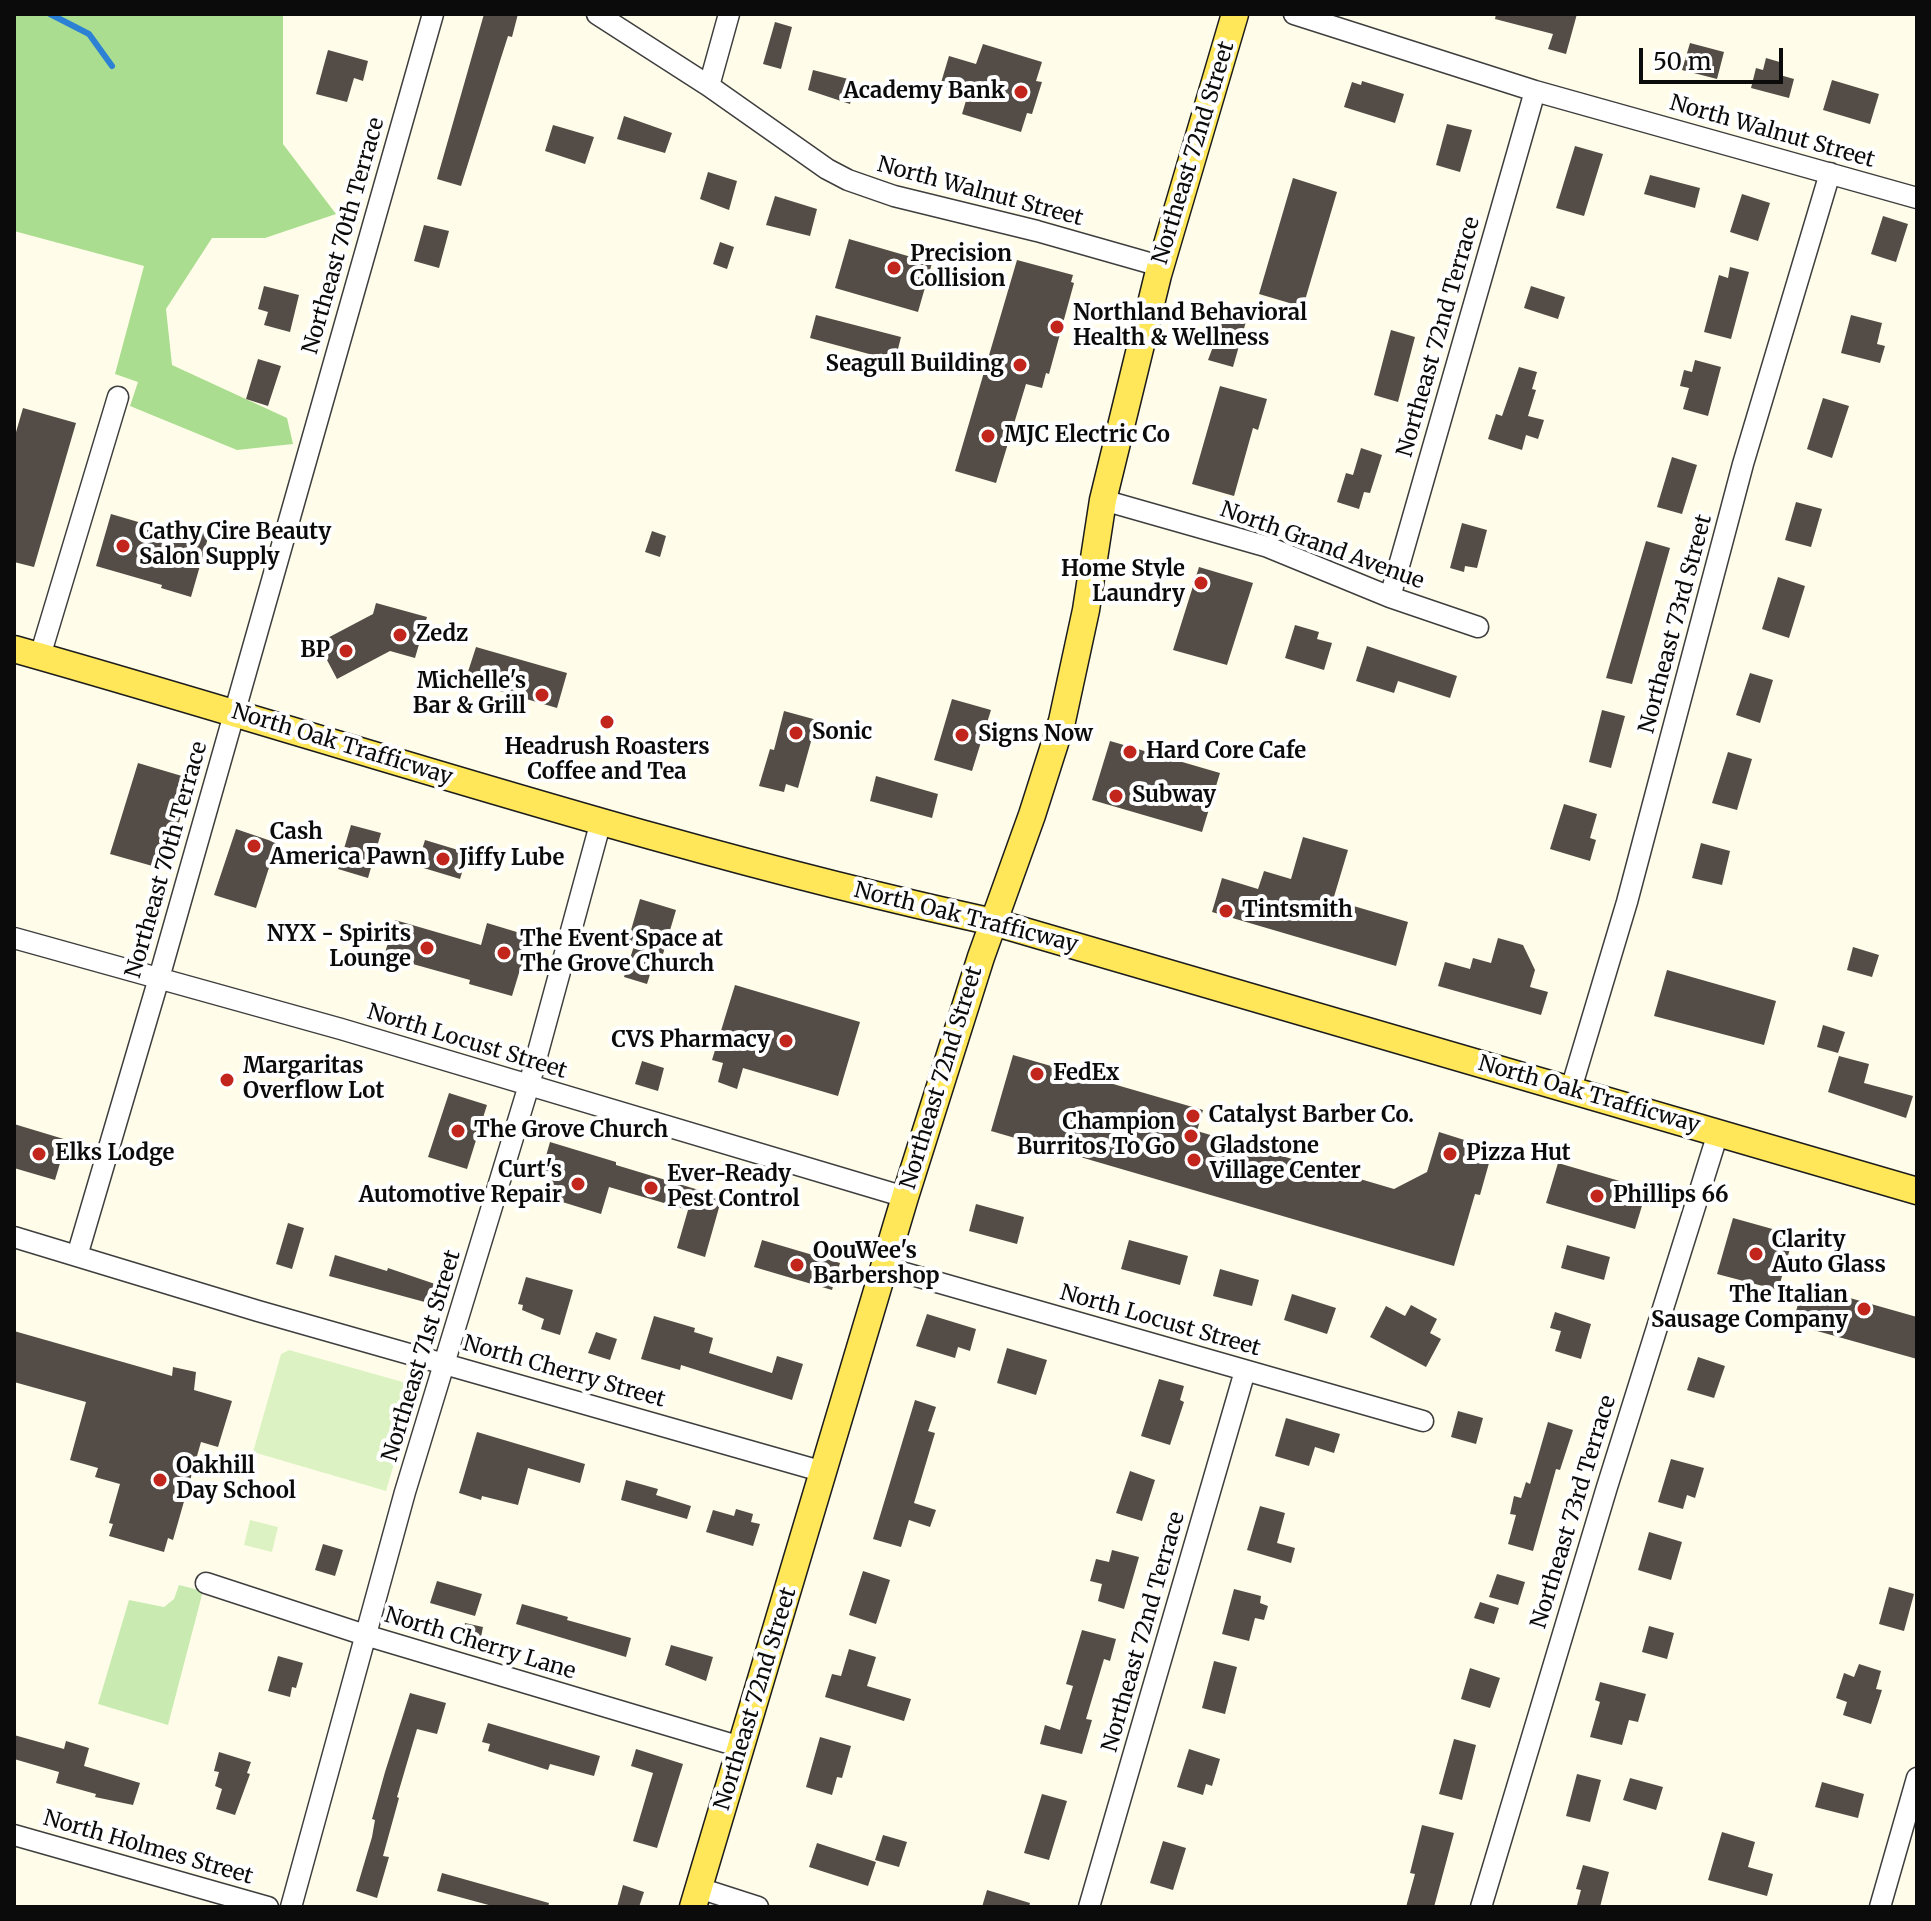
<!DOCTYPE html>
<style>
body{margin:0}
#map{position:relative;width:1931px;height:1921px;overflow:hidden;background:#fffde9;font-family:Merriweather,serif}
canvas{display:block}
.frame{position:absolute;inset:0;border:16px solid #0b0b0b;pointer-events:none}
.scale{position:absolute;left:1639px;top:48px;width:144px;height:36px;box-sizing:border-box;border:4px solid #0b0b0b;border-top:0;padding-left:10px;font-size:24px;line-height:28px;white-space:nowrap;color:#0b0b0b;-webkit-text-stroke:6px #fff;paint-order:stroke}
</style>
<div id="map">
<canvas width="1931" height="1921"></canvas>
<div class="frame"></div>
<div class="scale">50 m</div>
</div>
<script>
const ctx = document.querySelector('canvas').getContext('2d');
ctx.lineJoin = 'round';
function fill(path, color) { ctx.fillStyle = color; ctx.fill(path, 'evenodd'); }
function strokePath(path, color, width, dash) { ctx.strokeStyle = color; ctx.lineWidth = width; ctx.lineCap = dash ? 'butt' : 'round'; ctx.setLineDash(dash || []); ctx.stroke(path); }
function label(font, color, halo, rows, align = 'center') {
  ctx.font = font + ' Merriweather,serif'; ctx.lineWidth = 8; ctx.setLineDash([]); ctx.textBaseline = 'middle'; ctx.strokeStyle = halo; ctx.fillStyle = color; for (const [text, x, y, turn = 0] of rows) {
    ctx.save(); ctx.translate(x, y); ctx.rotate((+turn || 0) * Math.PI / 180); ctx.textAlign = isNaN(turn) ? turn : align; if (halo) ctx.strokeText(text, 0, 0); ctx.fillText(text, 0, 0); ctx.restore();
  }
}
fill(new Path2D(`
 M179 1585 203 1591 168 1725 98 1704 129 1600 164 1607 174 1599Z`), '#c9ebb1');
fill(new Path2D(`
 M14 14H283V144L336 214 265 238H212L166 309 172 365 287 418 293 444 237 450 130 406 138 382 115 374 144 266 14 231Z`), '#aadd8f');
fill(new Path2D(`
 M289 1350 417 1386 386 1491 253 1452 281 1354Z
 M250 1520 278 1527 272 1552 244 1545Z`), '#ddf2c3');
strokePath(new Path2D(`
 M50 14 89 34 112 66`), '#2d81d5', 6);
fill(new Path2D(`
 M484 14H518L512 37 508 36 500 61 461 186 437 179Z
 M1496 14H1577L1566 54 1548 49 1553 34 1495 19Z
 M775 22 792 27 781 69 763 64Z
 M1690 43 1724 52 1717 79 1682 70Z
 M983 44 1042 62 1036 81 1042 82 1032 114 1027 113 1021 132 962 114 968 94 940 86 949 56 976 64Z
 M328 50 368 61 363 81 354 78 347 102 316 94Z
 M1766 58 1783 63 1780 75 1794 79 1789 98 1751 88 1756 68 1763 70Z
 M813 70 856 81 850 104 808 90Z
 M1832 80 1879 94 1870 124 1823 110Z
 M1362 81 1404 94 1395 123 1344 107 1352 82 1361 85Z
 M624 116 672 133 665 153 617 139Z
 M1447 124 1472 130 1460 172 1436 165Z
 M553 125 594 137 585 164 545 151Z
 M1575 146 1603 154 1584 216 1556 208Z
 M708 172 737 181 729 210 700 199Z
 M1650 175 1700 188 1695 208 1644 194Z
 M1293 178 1337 192 1303 307 1259 294Z
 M1742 194 1770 203 1758 241 1730 232Z
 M775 196 817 209 810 236 766 225Z
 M1883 216 1908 224 1896 262 1871 254Z
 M424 225 449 231 439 268 414 261Z
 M849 239 932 263 918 312 835 288Z
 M720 242 734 247 727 269 713 264Z
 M1017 260 1073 275 1071 282 1074 283 1049 374 1046 373 1042 388 1026 384 996 483 955 471Z
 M1730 267 1749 272 1731 339 1704 332 1719 275 1728 278Z
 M264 286 299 295 290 332 264 325 268 312 258 309Z
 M1531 286 1565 297 1558 319 1524 308Z
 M1226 312 1247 318 1233 367 1208 360Z
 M816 315 901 337 895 361 810 338Z
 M1851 315 1882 323 1877 344 1885 346 1880 363 1841 353Z
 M1391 330 1415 337 1398 402 1374 395Z
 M258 359 281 366 268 406 246 399Z
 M1695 360 1721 367 1708 416 1683 409 1689 388 1680 386 1684 370 1692 372Z
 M1519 367 1537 372 1532 389 1536 390 1528 416 1544 420 1538 439 1526 435 1522 450 1488 439 1496 414 1502 416Z
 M1220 386 1267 399 1258 430 1253 428 1234 496 1192 484Z
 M1823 398 1849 406 1832 458 1807 449Z
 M23 408 76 423 34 567 14 562V439Z
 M1361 448 1382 455 1370 493 1364 492 1359 509 1337 502 1346 473 1353 475Z
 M1672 457 1697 465 1682 514 1657 507Z
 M1796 502 1822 509 1811 547 1785 540Z
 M111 514 176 533 179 522 210 531 191 597 161 588 162 585 96 566Z
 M1462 523 1487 530 1477 568 1465 566 1464 572 1450 568Z
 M652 531 666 536 660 557 645 552Z
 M1646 541 1670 548 1632 684 1606 678Z
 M1199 567 1253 583 1227 665 1173 650Z
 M1778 577 1805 586 1789 638 1762 629Z
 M376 603 427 617 415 658 390 651 337 679 318 643 373 614Z
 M1295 625 1319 632 1317 639 1332 643 1324 670 1285 658Z
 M1367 646 1457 676 1450 698 1398 681 1394 693 1356 681Z
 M476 647 567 673 557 708 465 681Z
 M1750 673 1773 680 1760 723 1736 715Z
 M952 699 991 710 972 771 934 760Z
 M1602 710 1625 716 1611 768 1589 762Z
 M784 711 817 720 798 788 786 784 784 792 759 786 770 749 774 750Z
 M1110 741 1220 773 1202 832 1092 800Z
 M1728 752 1752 759 1737 810 1712 803Z
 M138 763 192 779 178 826 169 824 156 867 110 854Z
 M876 776 938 794 932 818 870 801Z
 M1564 804 1597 814 1590 838 1596 840 1590 861 1550 849Z
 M351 825 381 833 368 878 338 869Z
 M236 829 277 843 256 908 214 895Z
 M1303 837 1348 850 1333 900 1408 922 1396 966 1212 912 1222 878 1258 889 1264 871 1291 879Z
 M425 840 468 853 460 879 417 866Z
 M1701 843 1730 851 1722 885 1692 878Z
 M640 899 676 910 663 954 657 952 647 984 624 977 634 946 627 944Z
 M395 920 481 945 487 923 530 936 528 942 532 943 526 965 522 963 512 996 469 984 470 980 384 956Z
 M1498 938 1523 945 1535 970 1530 987 1548 992 1541 1015 1438 986 1445 962 1470 969 1473 958 1491 963Z
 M1853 947 1879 955 1872 977 1847 970Z
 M1667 970 1776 1001 1764 1045 1654 1016Z
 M735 985 860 1022 838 1096 743 1068 737 1089 718 1082 723 1063 712 1060Z
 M1823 1025 1845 1032 1838 1053 1817 1047Z
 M1013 1055 1203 1110 1197 1131 1394 1189 1427 1172 1439 1132 1493 1149 1480 1195 1475 1194 1454 1266 991 1131Z
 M1839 1056 1869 1064 1864 1083 1913 1096 1906 1118 1828 1092Z
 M642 1061 664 1068 658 1091 635 1084Z
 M449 1093 487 1105 467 1169 428 1157Z
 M14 1124 67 1140 55 1180 14 1168Z
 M550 1142 616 1162V1165L722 1197 705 1257 677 1248 688 1210 609 1187 601 1214 543 1196 551 1172 542 1170Z
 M1558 1163 1647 1189 1635 1229 1546 1203Z
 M976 1204 1024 1217 1017 1244 969 1231Z
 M1733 1218 1794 1235 1778 1290 1717 1274Z
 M288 1223 304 1228 292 1269 276 1264Z
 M762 1240 840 1263 832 1290 754 1267Z
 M1129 1240 1188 1256 1180 1285 1121 1269Z
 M1567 1245 1610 1257 1604 1280 1561 1268Z
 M335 1255 387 1271 388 1268 438 1285 432 1304 329 1276Z
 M1220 1269 1259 1280 1252 1306 1213 1296Z
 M526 1277 573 1290 560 1335 541 1329 544 1319 522 1310 523 1305 518 1304Z
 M1804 1285 1917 1317V1359L1792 1324Z
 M1292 1294 1336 1308 1327 1334 1284 1320Z
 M1411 1305 1437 1319 1430 1333 1441 1339 1426 1367 1370 1337 1386 1306 1405 1316Z
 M1555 1312 1591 1324 1581 1359 1555 1351 1561 1331 1550 1328Z
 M927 1314 976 1329 970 1351 958 1347 955 1358 916 1346Z
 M654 1316 695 1328 694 1332 713 1338 709 1353 772 1373 777 1356 803 1364 792 1400 681 1365 680 1370 641 1359Z
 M14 1331 172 1376 173 1367 196 1372 194 1390 232 1401 218 1447 201 1442 173 1540 168 1538 164 1552 109 1536 113 1524 109 1523 120 1484 95 1477 98 1468 70 1460 86 1402 14 1382Z
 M596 1332 617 1339 610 1360 588 1353Z
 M1007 1348 1047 1360 1036 1395 997 1383Z
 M1698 1357 1725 1366 1714 1398 1687 1390Z
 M1159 1379 1184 1386 1180 1400 1184 1402 1170 1445 1141 1436Z
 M915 1400 936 1407 928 1431 935 1433 914 1503 936 1510 930 1527 909 1520 901 1547 873 1539Z
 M1458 1411 1483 1418 1476 1444 1451 1437Z
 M1286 1418 1340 1434 1334 1453 1315 1447 1309 1466 1275 1456Z
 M1548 1422 1573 1430 1560 1470 1556 1469 1533 1551 1508 1544 1516 1515 1510 1514 1514 1496 1521 1498 1526 1482 1530 1484Z
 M477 1432 585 1464 580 1483 528 1468 518 1505 482 1496 481 1500 459 1493Z
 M1671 1459 1704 1468 1695 1498 1687 1495 1683 1509 1658 1502Z
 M1130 1471 1155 1480 1142 1521 1116 1513Z
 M626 1480 658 1489 656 1495 691 1506 687 1519 621 1500Z
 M1260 1506 1285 1513 1277 1543 1295 1548 1291 1563 1247 1550Z
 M736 1509 753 1514 751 1522 760 1524 753 1546 706 1532 713 1510 734 1516Z
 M1649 1532 1682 1542 1671 1580 1638 1570Z
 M323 1544 343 1550 335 1576 315 1570Z
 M1112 1550 1139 1557 1124 1609 1098 1601 1102 1584 1090 1581 1096 1559 1109 1562Z
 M863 1571 890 1580 876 1624 849 1615Z
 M1497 1574 1525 1582 1518 1605 1489 1597Z
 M437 1581 482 1594 475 1616 430 1603Z
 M1889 1587 1914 1594 1904 1631 1879 1624Z
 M1234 1589 1261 1596 1260 1603 1268 1606 1264 1620 1255 1618 1249 1641 1222 1634Z
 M1480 1602 1499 1608 1494 1624 1474 1618Z
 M522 1604 568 1617 567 1620 631 1638 626 1657 516 1624Z
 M465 1623 483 1627 480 1642 462 1638Z
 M1649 1626 1674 1633 1667 1659 1642 1652Z
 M1082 1630 1116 1639 1110 1661 1104 1659 1086 1719 1092 1720 1082 1754 1040 1744 1045 1725 1060 1730 1073 1686 1066 1684Z
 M671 1645 713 1657 706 1681 665 1665Z
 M849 1649 876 1657 867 1686 911 1699 904 1721 825 1697 832 1674 841 1676Z
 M278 1656 303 1663 296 1688 292 1687 290 1697 268 1691Z
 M1214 1661 1237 1667 1225 1714 1202 1708Z
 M1859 1664 1881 1671 1876 1689 1882 1690 1871 1724 1843 1715 1847 1702 1836 1698 1844 1673 1854 1677Z
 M1470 1668 1500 1678 1490 1708 1461 1699Z
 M1600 1682 1646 1694 1638 1722 1629 1720 1622 1745 1590 1737 1600 1702 1595 1700Z
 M410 1693 446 1703 437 1734 417 1729 397 1797 399 1798 383 1856 389 1857 377 1898 356 1891 372 1837 375 1820 372 1819 385 1772Z
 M488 1723 600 1756 594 1776 550 1764 548 1770 488 1751 490 1744 482 1742Z
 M14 1735 64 1749 66 1741 89 1748 84 1766 140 1783 133 1805 95 1797 96 1794 56 1783 59 1772 14 1759Z
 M820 1737 851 1746 842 1778 837 1777 832 1795 806 1787Z
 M1454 1739 1476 1745 1462 1800 1439 1794Z
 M636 1749 683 1764 657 1848 633 1841 653 1773 631 1766Z
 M1189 1749 1220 1759 1212 1786 1206 1784 1203 1795 1177 1787Z
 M219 1752 251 1762 247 1773 250 1774 235 1815 216 1809 222 1789 215 1786 219 1772 214 1771Z
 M1577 1774 1601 1780 1590 1822 1566 1816Z
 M1630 1778 1663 1787 1656 1810 1623 1800Z
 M1822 1782 1864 1794 1858 1818 1815 1807Z
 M1042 1794 1067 1801 1049 1860 1024 1853Z
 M1422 1825 1454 1833 1434 1907H1406L1415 1874 1410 1873Z
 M1722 1832 1755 1842 1748 1867 1773 1874 1767 1896 1708 1880Z
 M883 1835 907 1842 899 1867 875 1860Z
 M1163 1841 1186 1848 1173 1890 1150 1883Z
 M817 1843 876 1862 868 1886 809 1867Z
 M1583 1865 1609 1872 1600 1907 1577 1905 1581 1890 1576 1889Z
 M442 1873 549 1903 548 1907H496L437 1891Z
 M623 1885 644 1892 639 1907H617Z
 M987 1890 1030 1903 1029 1907H982Z`), '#544d47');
const minor = new Path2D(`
 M597 14 709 86 827 169 848 180 894 196 1037 231 1160 266
 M1294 14 1535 91 1917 198
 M709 86 729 14
 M1103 500 1268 547 1390 597 1478 627
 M1390 597 1535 91
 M40 656 118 397
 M14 938 341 1029 905 1197
 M1571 1089 1627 902 1743 464 1830 173
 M14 1237 258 1311 824 1472
 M77 1256 159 978 433 14
 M884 1267 1423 1421
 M206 1583 365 1635 741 1747
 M14 1835 268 1907
 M699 1888 758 1907
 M291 1907 405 1492 529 1085 601 821
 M1089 1907 1245 1371
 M1481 1907 1607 1487 1718 1133
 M1880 1907 1917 1778`);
const major = new Path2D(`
 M14 649C340 741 662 850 993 922L1917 1191
 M693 1907 905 1197 981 957 1032 815 1062 721 1086 610 1103 500 1158 275 1235 14`);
strokePath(minor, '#3e3e3e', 23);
strokePath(major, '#1c1c1c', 29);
strokePath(minor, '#fff', 20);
strokePath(major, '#ffe759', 26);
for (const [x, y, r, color] of [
 [1021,92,8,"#c2251c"],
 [894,268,8,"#c2251c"],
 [1057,327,8,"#c2251c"],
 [1020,365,8,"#c2251c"],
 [988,436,8,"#c2251c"],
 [123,546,8,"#c2251c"],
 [1201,583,8,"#c2251c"],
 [400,635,8,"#c2251c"],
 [346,651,8,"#c2251c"],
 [542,695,8,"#c2251c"],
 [607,722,8,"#c2251c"],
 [796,733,8,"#c2251c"],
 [962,735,8,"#c2251c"],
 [1130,752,8,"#c2251c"],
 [1116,796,8,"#c2251c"],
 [254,846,8,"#c2251c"],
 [443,859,8,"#c2251c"],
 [1226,911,8,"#c2251c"],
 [427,948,8,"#c2251c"],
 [504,953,8,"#c2251c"],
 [786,1041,8,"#c2251c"],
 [1037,1074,8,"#c2251c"],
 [227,1080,8,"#c2251c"],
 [1193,1116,8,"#c2251c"],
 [458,1131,8,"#c2251c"],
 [1191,1136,8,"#c2251c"],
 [39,1154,8,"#c2251c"],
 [1450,1154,8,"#c2251c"],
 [1194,1160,8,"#c2251c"],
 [578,1184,8,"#c2251c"],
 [651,1188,8,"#c2251c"],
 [1597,1196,8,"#c2251c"],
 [1756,1254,8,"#c2251c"],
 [797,1265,8,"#c2251c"],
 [1864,1309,8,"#c2251c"],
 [160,1480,8,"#c2251c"]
]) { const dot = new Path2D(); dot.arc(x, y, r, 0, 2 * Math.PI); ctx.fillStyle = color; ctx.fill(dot); strokePath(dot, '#fff', 3); }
label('bold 22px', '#0b0b0b', '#fff', [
 ["Academy Bank",1005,92,"right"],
 ["Precision",910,255],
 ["Collision",910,280],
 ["Northland Behavioral",1073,314],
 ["Health & Wellness",1073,339],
 ["Seagull Building",1004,365,"right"],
 ["MJC Electric Co",1004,436],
 ["Cathy Cire Beauty",139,533],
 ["Salon Supply",139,558],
 ["Home Style",1185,570,"right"],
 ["Laundry",1185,595,"right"],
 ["Zedz",416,635],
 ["BP",330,651,"right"],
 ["Michelle's",526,682,"right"],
 ["Bar & Grill",526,707,"right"],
 ["Sonic",812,733],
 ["Signs Now",978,735],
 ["Headrush Roasters",607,748,"center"],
 ["Coffee and Tea",607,773,"center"],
 ["Hard Core Cafe",1146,752],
 ["Subway",1132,796],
 ["Cash",270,833],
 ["America Pawn",270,858],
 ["Jiffy Lube",459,859],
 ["Tintsmith",1242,911],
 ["NYX - Spirits",411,935,"right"],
 ["Lounge",411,960,"right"],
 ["The Event Space at",520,940],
 ["The Grove Church",520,965],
 ["CVS Pharmacy",770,1041,"right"],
 ["Margaritas",243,1067],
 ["Overflow Lot",243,1092],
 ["FedEx",1053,1074],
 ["Catalyst Barber Co.",1209,1116],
 ["Champion",1175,1123,"right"],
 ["Burritos To Go",1175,1148,"right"],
 ["The Grove Church",474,1131],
 ["Gladstone",1210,1147],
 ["Village Center",1210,1172],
 ["Elks Lodge",55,1154],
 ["Pizza Hut",1466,1154],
 ["Curt's",562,1171,"right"],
 ["Automotive Repair",562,1196,"right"],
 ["Ever-Ready",667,1175],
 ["Pest Control",667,1200],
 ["Phillips 66",1613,1196],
 ["Clarity",1772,1241],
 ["Auto Glass",1772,1266],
 ["OouWee's",813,1252],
 ["Barbershop",813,1277],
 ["The Italian",1848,1296,"right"],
 ["Sausage Company",1848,1321,"right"],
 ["Oakhill",176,1467],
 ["Day School",176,1492]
], 'left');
label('22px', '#0b0b0b', '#fff', [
 ["North Walnut Street",1772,132,16],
 ["Northeast 72nd Street",1194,153,-73],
 ["North Walnut Street",980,192,15],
 ["Northeast 70th Terrace",344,236,-74],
 ["Northeast 72nd Terrace",1439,337,-74],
 ["North Grand Avenue",1322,546,20],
 ["Northeast 73rd Street",1676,624,-75],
 ["North Oak Trafficway",342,745,17],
 ["Northeast 70th Terrace",167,860,-74],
 ["North Oak Trafficway",966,918,14],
 ["North Locust Street",467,1042,17],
 ["Northeast 72nd Street",942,1078,-73],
 ["North Oak Trafficway",1589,1095,16],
 ["North Locust Street",1160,1321,16],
 ["Northeast 71st Street",422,1356,-73],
 ["North Cherry Street",564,1372,16],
 ["Northeast 73rd Terrace",1574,1512,-73],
 ["Northeast 72nd Terrace",1144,1632,-74],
 ["North Cherry Lane",480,1644,17],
 ["Northeast 72nd Street",756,1699,-73],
 ["North Holmes Street",148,1848,16]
]);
</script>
